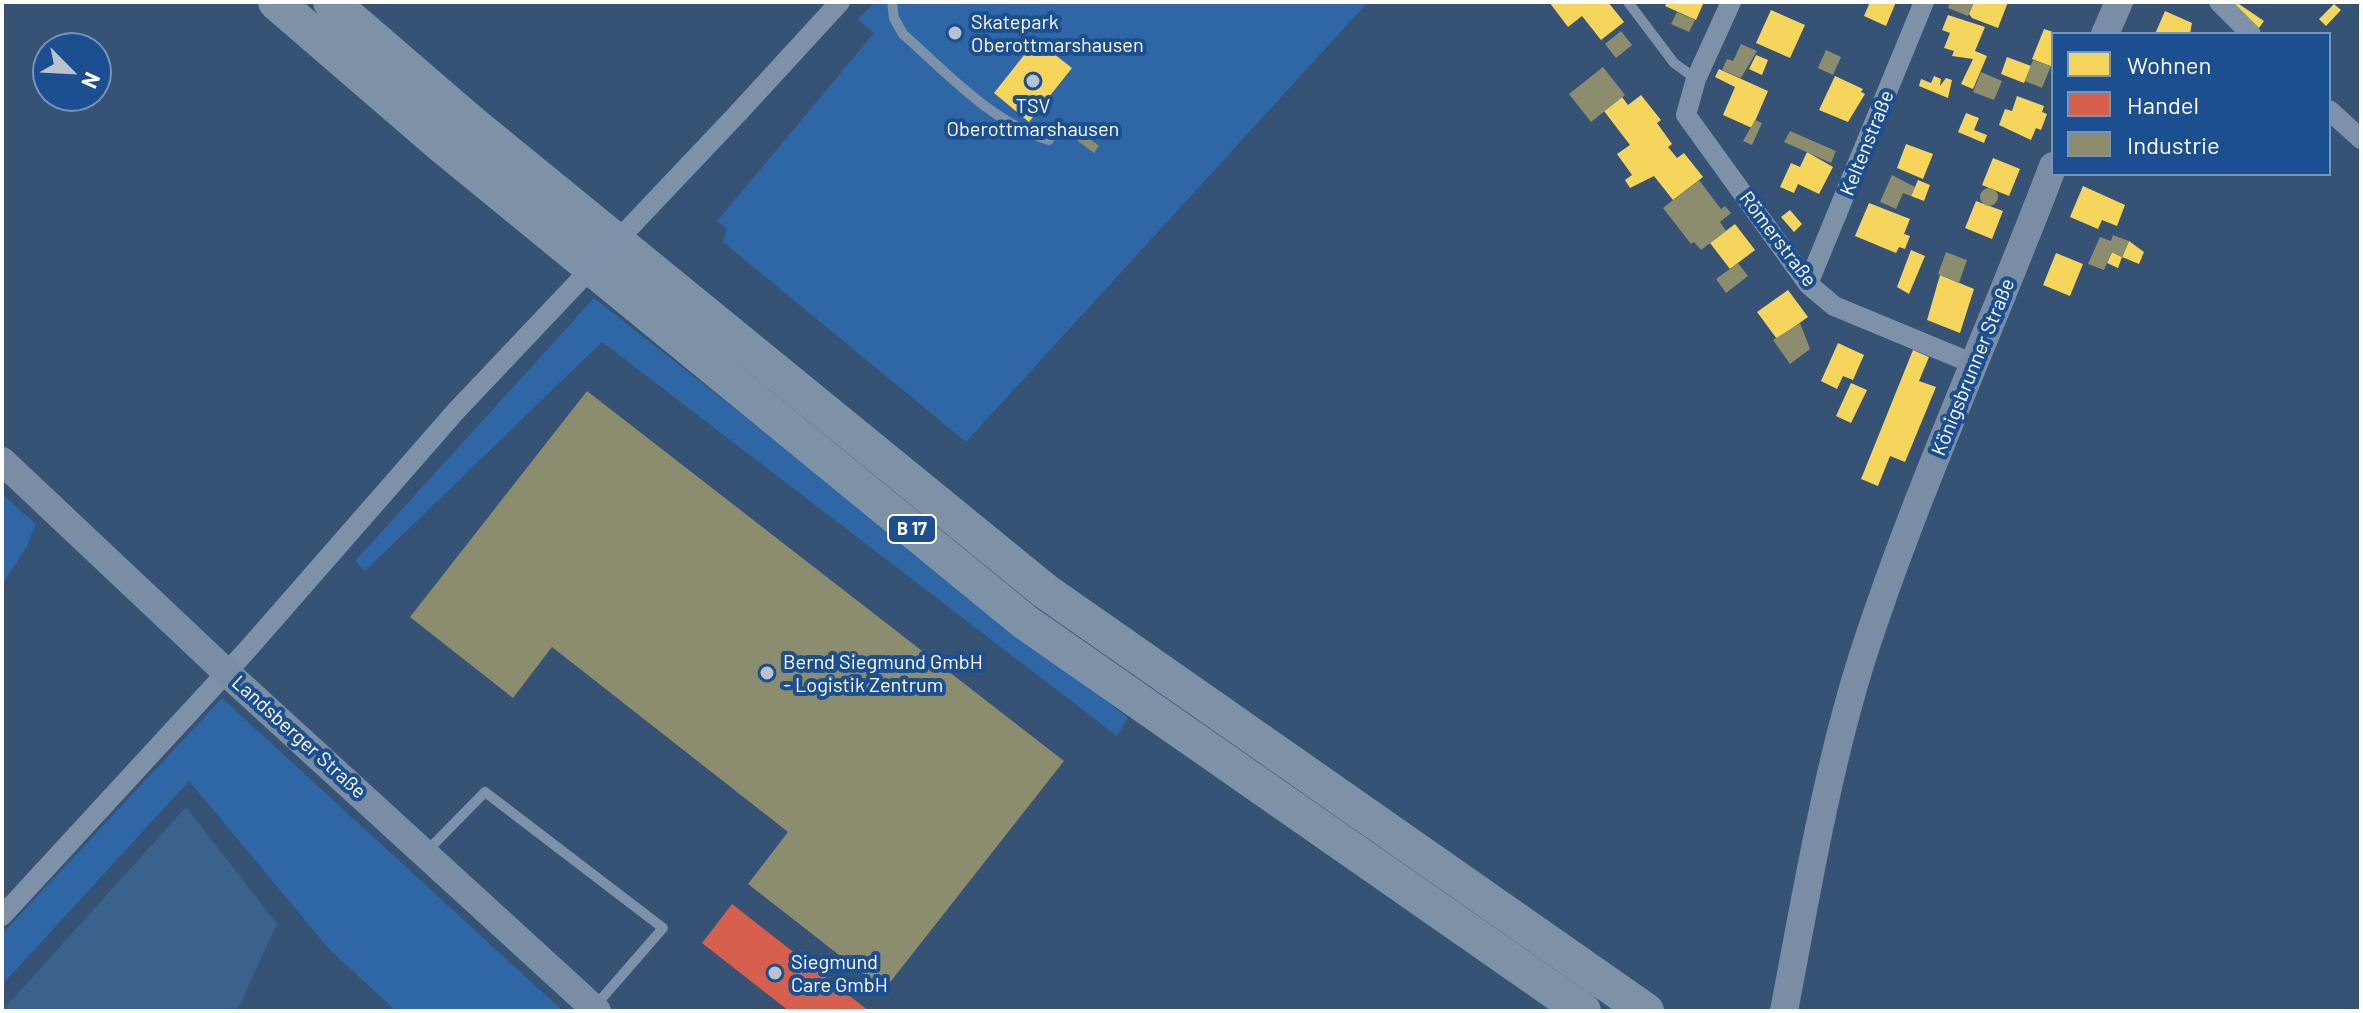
<!DOCTYPE html>
<meta charset="utf-8">
<style>
body{margin:0}
#map{position:relative;width:2363px;height:1013px;overflow:hidden;background:#365274;font-family:Barlow,sans-serif}
canvas{display:block}
.frame{position:absolute;inset:0;border:4px solid #fff;pointer-events:none}
.legend{position:absolute;left:2051px;top:32px;width:280px;height:144px;box-sizing:border-box;background:#1b4f8f;border:2px solid #7695bc;margin:0;padding:10px 14px;list-style:none;font-size:24px;color:#fff}
.legend li{display:flex;align-items:center;gap:16px;height:40px}
.legend b{width:40px;border:2px solid #7695bc}
.north{position:absolute;left:32px;top:32px;width:80px;height:80px;box-sizing:border-box;background:#1b4f8f;border:2px solid #7695bc;border-radius:50%;rotate:114deg;font-size:22px;font-weight:700;line-height:32px;text-align:center;color:#fff}
.north::after{content:'';display:block;margin:auto;width:28px;height:36px;background:#b9c2ce;clip-path:polygon(50% 0,100% 100%,50% 72%,0 100%)}
</style>
<div id="map">
<canvas width="2363" height="1013"></canvas>
<div class="frame"></div>
<ul class="legend">
<li><b style="height:22px;background:#f6d55c"></b>Wohnen</li>
<li><b style="height:22px;background:#d6604d"></b>Handel</li>
<li><b style="height:22px;background:#8c8c6e"></b>Industrie</li>
</ul>
<div class="north">N</div>
</div>
<script>
const ctx = document.querySelector('canvas').getContext('2d');
ctx.lineJoin = 'round';
function fill(path, color) { ctx.fillStyle = color; ctx.fill(path, 'evenodd'); }
function strokePath(path, color, width, dash) { ctx.strokeStyle = color; ctx.lineWidth = width; ctx.lineCap = dash ? 'butt' : 'round'; ctx.setLineDash(dash || []); ctx.stroke(path); }
function label(font, color, halo, rows, align = 'center') {
  ctx.font = font + ' Barlow,sans-serif'; ctx.lineWidth = 8; ctx.setLineDash([]); ctx.textBaseline = 'middle'; ctx.strokeStyle = halo; ctx.fillStyle = color; for (const [text, x, y, turn = 0] of rows) {
    ctx.save(); ctx.translate(x, y); ctx.rotate((+turn || 0) * Math.PI / 180); ctx.textAlign = isNaN(turn) ? turn : align; if (halo) ctx.strokeText(text, 0, 0); ctx.fillText(text, 0, 0); ctx.restore();
  }
}
fill(new Path2D(`
 M875 2H1368L966 442 723 242 727 229 717 221 874 33 858 20Z
 M594 298 1128 718 1117 736 602 342 365 571 355 561Z
 M2 494 36 524 27 546 2 585Z
 M222 698 563 1011H396L330 950 189 781 2 985V934Z`), '#2f66a5');
fill(new Path2D(`
 M186 807 277 924 237 1011H2Z`), '#3b618d');
fill(new Path2D(`
 M1549 2H1608L1624 22 1601 40 1582 16 1568 27Z
 M1667 2H1704L1696 20 1665 6Z
 M1870 2H1896L1886 26 1864 16Z
 M1974 2H2008L1998 28 1972 18 1969 14Z
 M2236 2 2264 21 2259 28 2234 5Z
 M2334 4 2341 10 2326 26 2319 19Z
 M1771 10 1805 25 1790 58 1756 43Z
 M2165 11 2192 23 2190 34H2155Z
 M1948 15 1985 27 1975 51 1987 56 1973 89 1961 84 1973 59 1952 56 1954 51 1944 48 1950 33 1942 30Z
 M2044 29 2053 32V67L2032 59Z
 M1036 40 1072 68 1029 122 994 93Z
 M1756 55 1768 60 1762 75 1749 69Z
 M2007 57 2031 66 2024 83 2001 74Z
 M1719 69 1768 91 1752 128 1723 115 1735 87 1715 77Z
 M1835 76 1863 89 1861 92 1865 94 1848 122 1819 110Z
 M1934 76 1941 79 1940 86 1946 78 1952 80 1948 98 1919 86 1921 79 1931 83Z
 M1641 95 1661 120 1657 123 1672 144 1668 147 1677 158 1684 153 1703 177 1673 200 1654 176 1630 188 1625 180 1632 175 1617 154 1630 145 1604 111 1622 97 1628 105Z
 M2017 96 2044 106 2042 112 2047 114 2041 130 2036 128 2031 140 1999 125 2005 109 2012 111Z
 M1966 113 1979 118 1974 130 1987 135 1984 143 1958 132Z
 M1906 144 1933 154 1923 179 1897 168Z
 M1807 152 1833 167 1819 194 1798 184 1794 193 1780 187 1791 163 1800 167Z
 M1993 158 2020 169 2009 196 1982 185Z
 M1918 180 1930 185 1924 201 1911 196Z
 M2083 186 2125 205 2117 226 2102 220 2098 229 2070 217Z
 M1976 201 2003 211 1992 239 1965 228Z
 M1869 203 1910 219 1904 234 1910 236 1905 249 1899 247 1896 253 1855 236Z
 M1790 210 1802 224 1794 232 1781 217Z
 M1735 224 1755 250 1730 269 1710 243Z
 M2129 241 2144 252 2139 264 2122 257 2118 268 2107 263 2112 252 2122 257Z
 M1911 250 1925 256 1909 294 1897 287Z
 M2056 253 2083 264 2070 296 2043 285Z
 M1940 275 1974 289 1960 333 1927 320Z
 M1788 290 1808 317 1777 339 1757 312Z
 M1838 343 1864 355 1853 380 1843 376 1837 389 1821 381Z
 M1913 350 1929 357 1919 381 1936 387 1905 462 1890 456 1878 486 1861 479Z
 M1851 383 1867 390 1851 423 1836 416Z`), '#f6d55c');
fill(new Path2D(`
 M732 904 869 1011H789L702 943Z`), '#d6604d');
fill(new Path2D(`
 M1950 2H1974L1968 16 1948 8Z
 M1677 12 1695 20 1689 32 1671 24Z
 M1621 31 1632 45 1616 58 1605 44Z
 M1741 44 1757 51 1741 78 1722 70 1727 59 1733 61Z
 M1826 50 1841 57 1833 75 1818 68Z
 M2033 60 2051 66 2042 88 2025 81Z
 M1603 67 1625 95 1591 122 1569 94Z
 M1981 72 2002 81 1994 100 1973 92Z
 M1755 120 1762 123 1752 145 1743 141Z
 M1790 131 1836 151 1831 163 1784 142Z
 M1084 134 1099 146 1094 153 1078 141Z
 M1892 175 1915 187 1911 196 1903 193 1896 209 1880 202Z
 M1699 180 1721 209 1725 206 1731 213 1720 222 1726 231 1701 250 1694 242 1691 244 1663 208Z
 M1980 197a9 9 0 1 1 18 0a9 9 0 1 1-18 0Z
 M2113 235 2129 241 2122 257 2112 252 2104 270 2088 264 2100 237 2111 241Z
 M1946 252 1967 260 1959 283 1938 274Z
 M1738 263 1748 276 1726 293 1716 279Z
 M1800 323 1810 349 1790 364 1773 340Z
 M587 391 1064 761 884 990 748 884 788 832 552 647 513 698 410 617Z`), '#8c8c6e');
strokePath(new Path2D(`
 M892 2 894 18 903 34C946 72 993 124 1049 140
 M1628 2 1674 63 1696 79
 M427 851 485 792 663 928 596 1005`), '#7d92a8', 10);
strokePath(new Path2D(`
 M1731 2 1696 79 1686 115 1808 284 1834 306 1974 364
 M2219 2 2251 34
 M2329 110 2361 139
 M739 112 840 2
 M1808 284 1924 2
 M2 916 248 649 456 411`), '#7d92a8', 20);
strokePath(new Path2D(`
 M2105 34 2119 2
 M2 461 227 673 597 1011
 M1784 1011C1806 896 1825 780 1859 668 1913 497 1990 333 2053 166`), '#798da4', 28);
strokePath(new Path2D(`
 M276 2 443 146 1025 622 1583 1011
 M331 2 470 122 1045 591 1646 1011`), '#7e92a7', 36);
strokePath(new Path2D(`
 M456 411 739 112`), '#7d92a8', 20);
for (const [x, y, r, color] of [
 [955,33,8,"#b9c2ce"],
 [1033,81,8,"#b9c2ce"],
 [767,673,8,"#b9c2ce"],
 [775,973,8,"#b9c2ce"]
]) { const dot = new Path2D(); dot.arc(x, y, r, 0, 2 * Math.PI); ctx.fillStyle = color; ctx.fill(dot); strokePath(dot, '#1b4f8f', 3); }
for (const [x, y, w] of [
 [912,529,48]
]) { const box = new Path2D(); box.roundRect(x - w / 2, y - 14, w, 28, 6); ctx.fillStyle = '#1b4f8f'; ctx.fill(box); strokePath(box, '#fff', 2); }
label('bold 18px', '#fff', null, [
 ["B 17",912,529]
]);
label('20px', '#fff', '#1b4f8f', [
 ["Skatepark",971,22],
 ["Oberottmarshausen",971,45],
 ["TSV",1033,106,"center"],
 ["Oberottmarshausen",1033,129,"center"],
 ["Bernd Siegmund GmbH",783,662],
 ["- Logistik Zentrum",783,685],
 ["Siegmund",791,962],
 ["Care GmbH",791,985]
], 'left');
label('20px', '#fff', '#1b4f8f', [
 ["Keltenstraße",1867,143,-68],
 ["Römerstraße",1778,239,53],
 ["Königsbrunner Straße",1973,367,-68],
 ["Landsberger Straße",299,737,42]
]);
</script>
